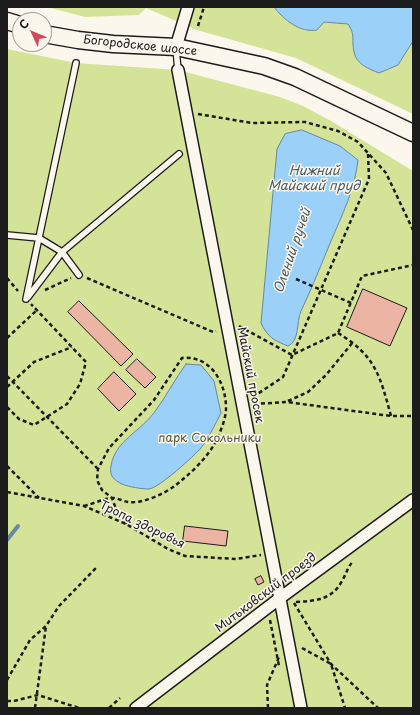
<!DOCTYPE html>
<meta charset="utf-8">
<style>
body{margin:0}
#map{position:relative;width:420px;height:715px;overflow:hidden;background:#fbf7ec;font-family:"Playpen Sans",sans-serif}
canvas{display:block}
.frame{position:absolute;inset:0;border:8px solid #1c1c1c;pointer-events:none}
.north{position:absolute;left:12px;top:12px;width:40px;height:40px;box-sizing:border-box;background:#fbf7ec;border:1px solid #a29f99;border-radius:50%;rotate:314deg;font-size:11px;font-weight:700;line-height:16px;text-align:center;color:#1c1c1c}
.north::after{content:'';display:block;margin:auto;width:14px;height:18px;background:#d1495b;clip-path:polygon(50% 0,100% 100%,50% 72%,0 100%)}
</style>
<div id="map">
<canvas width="420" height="715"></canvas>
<div class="frame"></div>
<div class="north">С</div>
</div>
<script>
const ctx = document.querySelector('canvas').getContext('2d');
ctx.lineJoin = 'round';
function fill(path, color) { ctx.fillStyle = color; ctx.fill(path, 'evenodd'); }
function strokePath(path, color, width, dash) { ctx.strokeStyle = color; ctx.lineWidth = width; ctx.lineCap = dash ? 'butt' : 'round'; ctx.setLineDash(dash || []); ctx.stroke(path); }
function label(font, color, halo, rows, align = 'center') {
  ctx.font = font + ' "Playpen Sans",sans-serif'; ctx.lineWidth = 3; ctx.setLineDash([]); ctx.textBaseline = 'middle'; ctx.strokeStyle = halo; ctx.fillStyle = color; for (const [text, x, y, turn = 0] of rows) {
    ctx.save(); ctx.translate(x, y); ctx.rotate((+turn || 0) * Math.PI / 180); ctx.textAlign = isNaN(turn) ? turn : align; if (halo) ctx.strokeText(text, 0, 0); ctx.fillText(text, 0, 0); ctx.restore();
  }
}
fill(new Path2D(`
 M47 7H413V114L296 58 197 30 146 8 139 15 85 17Z
 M7 49 76 63 178 70 280 97 303 106 331 121 413 171V708H7Z`), '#d4e397');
const water = new Path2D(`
 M274 7H413V41L398 65 379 73C369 69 356 64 354 52 351 39 356 36 348 24L324 22 317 30C300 33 284 20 274 7Z
 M302 130 340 146 358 160C355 189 342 215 331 241 321 265 312 288 301 311 296 322 300 341 288 346 275 341 267 337 261 323L277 149 285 134Z
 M186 364 201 365 214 381 221 413C215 424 209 438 201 448 194 456 159 488 149 489 142 489 129 487 122 484 114 480 109 476 111 466 115 440 142 431 156 410 167 395 175 379 186 364Z`);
fill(water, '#9bd0f9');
strokePath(water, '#6888a1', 1);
strokePath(new Path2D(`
 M7 540 18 526`), '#6888a1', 4);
const building = new Path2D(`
 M363 289 407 308 390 346 347 327Z
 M79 301 133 354 121 366 68 312Z
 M137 359 156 377 145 388 126 370Z
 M114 372 136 394 119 411 98 389Z
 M185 526 228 531 226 546 183 541Z
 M261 576 264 582 258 585 255 579Z`);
fill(building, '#ecb4a3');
strokePath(building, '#1c1c1c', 1);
const lane = new Path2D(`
 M176 49 178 70
 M7 235 39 238 62 252 79 275
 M28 297 62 252 179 154
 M26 299 76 63`);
const street = new Path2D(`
 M176 47 188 7
 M178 70 301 708
 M136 708 280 598 413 500`);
const secondary = new Path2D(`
 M7 21 20 25
 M44 34 78 40 113 44 176 47 264 66 295 77 413 133`);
strokePath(lane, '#1c1c1c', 8);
strokePath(street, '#1c1c1c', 14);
strokePath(secondary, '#1c1c1c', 19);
strokePath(new Path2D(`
 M198 26 204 7
 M198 114 252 123 305 122 338 131 358 142 386 173 413 230
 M7 278 18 291
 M87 278 213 332 216 331
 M296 279 351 303
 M45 290 71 278
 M239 326 292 355 338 333 362 276 413 265
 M338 333C376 356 380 376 391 416
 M7 338 37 310
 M7 376 98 469
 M7 387 34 362 72 347
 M253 397 283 377 369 179 368 153
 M288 401 308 392 326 375 353 342
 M254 404 287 402 391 416H413
 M7 407 19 419 34 425 67 404 80 384 86 362 31 304
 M7 466 39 498
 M7 492 84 506 126 524 168 549 185 556 236 559 261 555
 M84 506C92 504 101 500 110 498 116 497 122 501 128 502 143 504 164 494 176 485 191 473 206 459 215 443 220 433 226 419 226 408 226 382 210 355 182 358L154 400 109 448 98 469 97 480 102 490 112 498 116 509 126 524
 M296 602C315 601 332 600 342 581 346 574 348 567 353 561
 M294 603 331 664 378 708
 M270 620 279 666
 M302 648 331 664 345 708
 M7 680 30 640 46 626 59 606 96 568
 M7 701H14L38 695 79 708
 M35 708 46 626
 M109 708 120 698
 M268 708 267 685 279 657`), '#1c1c1c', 2.5, [4, 3]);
strokePath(lane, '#fbf7ec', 5.5);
strokePath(street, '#fbf7ec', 11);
strokePath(secondary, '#fbf7ec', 16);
label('12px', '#1c1c1c', '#fbf7ec', [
 ["Богородское шоссе",140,46,6],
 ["Майский просек",250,375,79],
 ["Тропа здоровья",142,525,26],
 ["Митьковский проезд",266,593,-37]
]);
label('12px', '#535841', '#fbf7ec', [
 ["парк Сокольники",210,439]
]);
label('italic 13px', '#485b69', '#fbf7ec', [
 ["Нижний",314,171],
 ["Майский пруд",314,186],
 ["Олений ручей",293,251,-71]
]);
</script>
